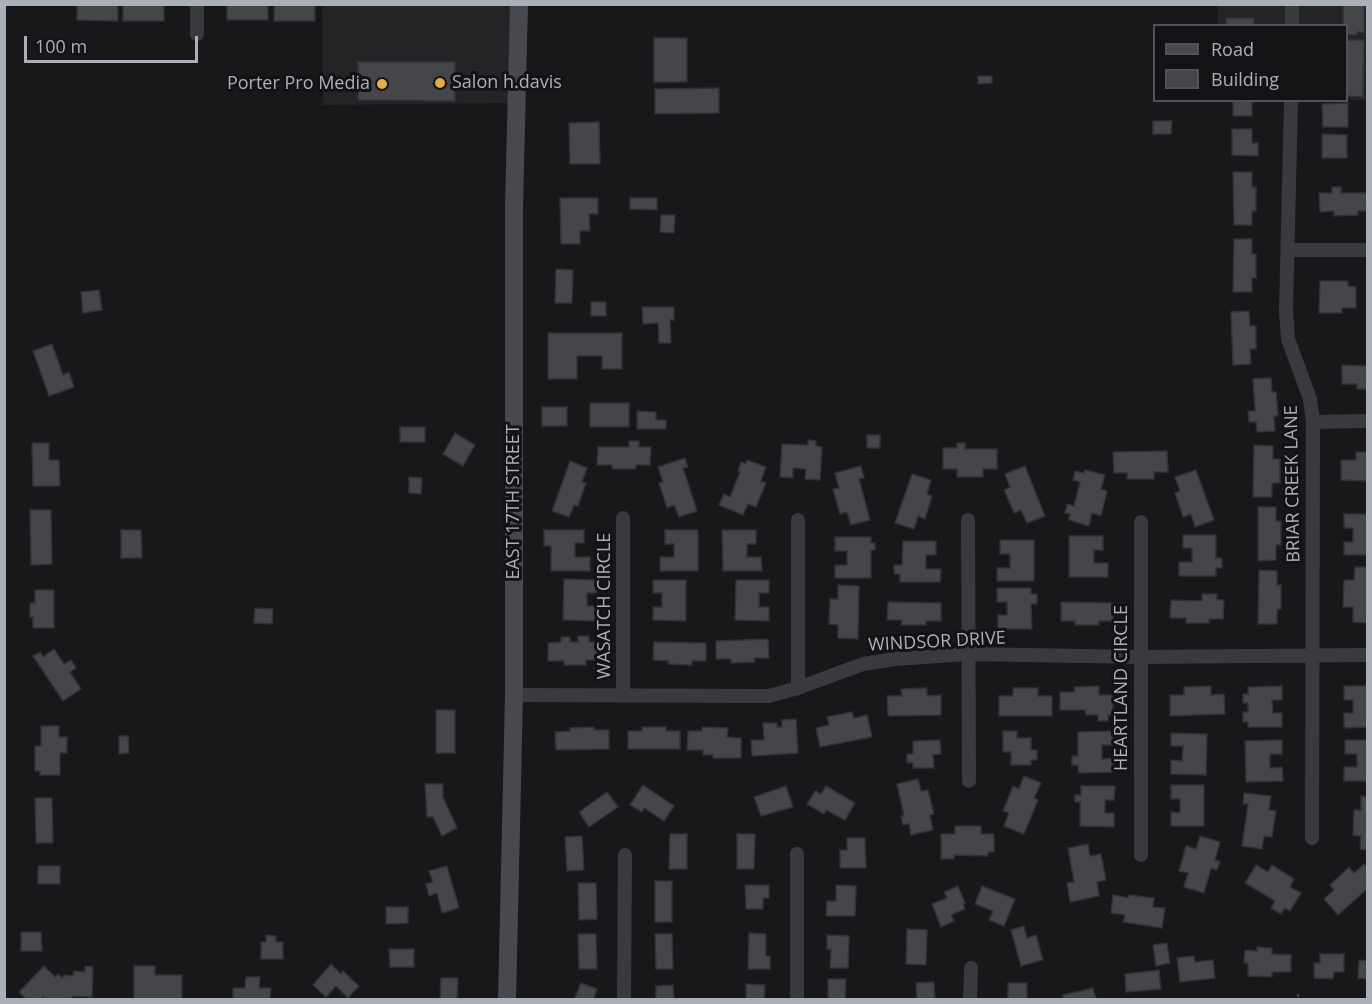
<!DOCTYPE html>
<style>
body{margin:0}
#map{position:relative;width:1372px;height:1004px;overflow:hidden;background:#18181a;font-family:"Open Sans",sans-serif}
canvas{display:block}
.frame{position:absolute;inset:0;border:6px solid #abb0b8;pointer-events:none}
.legend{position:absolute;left:1153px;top:24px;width:195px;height:78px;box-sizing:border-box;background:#131315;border:2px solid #505256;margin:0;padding:8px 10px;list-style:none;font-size:18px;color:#abb0b8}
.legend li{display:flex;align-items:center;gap:12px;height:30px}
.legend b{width:30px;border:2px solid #505256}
.scale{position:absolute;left:24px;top:36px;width:174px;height:27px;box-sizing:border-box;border:3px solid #abb0b8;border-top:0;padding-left:8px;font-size:18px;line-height:21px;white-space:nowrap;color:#abb0b8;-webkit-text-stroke:4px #131315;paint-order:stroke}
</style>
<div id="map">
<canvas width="1372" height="1004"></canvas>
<div class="frame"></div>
<ul class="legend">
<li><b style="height:8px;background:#47494e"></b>Road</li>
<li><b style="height:16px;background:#45464a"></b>Building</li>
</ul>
<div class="scale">100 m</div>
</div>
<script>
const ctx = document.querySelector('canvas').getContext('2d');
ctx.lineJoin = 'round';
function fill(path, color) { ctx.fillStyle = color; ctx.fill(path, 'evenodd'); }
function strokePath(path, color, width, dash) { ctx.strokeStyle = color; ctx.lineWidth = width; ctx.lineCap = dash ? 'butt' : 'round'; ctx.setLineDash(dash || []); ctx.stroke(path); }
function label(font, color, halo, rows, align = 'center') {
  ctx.font = font + ' "Open Sans",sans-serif'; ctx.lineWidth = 6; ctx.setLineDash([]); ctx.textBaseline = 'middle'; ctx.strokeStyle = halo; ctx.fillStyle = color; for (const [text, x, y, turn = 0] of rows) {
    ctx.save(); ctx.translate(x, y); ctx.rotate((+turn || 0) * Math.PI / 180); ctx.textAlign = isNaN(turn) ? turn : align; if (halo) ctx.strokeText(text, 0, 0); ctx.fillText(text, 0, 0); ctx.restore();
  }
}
fill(new Path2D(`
 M322 5H519L516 103 323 105Z
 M1218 5H1367L1366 100H1347L1346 26H1217Z`), '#242427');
const building = new Path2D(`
 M77 4H118V21L77 20Z
 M123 4H164V21H123Z
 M227 4H268V20H227Z
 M274 4H315V21H274Z
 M1343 4H1364V33L1357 32V35H1346V26H1343Z
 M1226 18H1254V26H1226Z
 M654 38H687V82H654Z
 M1346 40H1364L1363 97 1346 96Z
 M358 62H455V101L358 100Z
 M978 76H992V83L978 84Z
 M719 88V113L655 114V89Z
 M1233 100H1259L1260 101 1252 102V116H1233Z
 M1348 103V127H1323L1322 104Z
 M1153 121H1172L1171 134H1153Z
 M599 122 600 164H570L569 123Z
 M1232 129H1252V143H1258V156L1232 155Z
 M1322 134 1347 135V158H1322Z
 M1233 172H1252V187H1256V211H1252V225H1234Z
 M1332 187H1341V193H1368V211H1358V215L1334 216V211L1320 212 1319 193H1332Z
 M560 198H598V214H589L590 231H580V244H561Z
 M630 198H657V210L630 209Z
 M661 215H675L674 233 660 232Z
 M1234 239H1252V254H1256V278H1252V292H1233Z
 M556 269 573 270 572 303H555Z
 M1320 281H1348V286L1356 287V308H1342V313H1319Z
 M99 290 102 310 83 313 81 292Z
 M591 302H606V316H591Z
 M642 307H674V320H670L671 343H659L658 323 643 324Z
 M1249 311 1250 326H1256V349H1250L1251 364 1233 365 1231 312Z
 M548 333H622V369H602V356H577V379H548Z
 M52 344 63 375 69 372 74 387 49 396 33 351Z
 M1342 365 1368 366V389H1357V384H1342Z
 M1271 378 1272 392H1276L1278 416H1274L1275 431 1257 432 1256 422H1249L1248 411H1255L1253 379Z
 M590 403H629V427H590Z
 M542 407H567V426H542Z
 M637 411 656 412V420H666V429H637Z
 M400 427H425V442H400Z
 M455 433 475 445 463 466 443 454Z
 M867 435H880V448H867Z
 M808 440 816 441V446L822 447 820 480 805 479 806 469 793 468V478L780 477 782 444 808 445Z
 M629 441H639V447H651L650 465H636V469H612V465H597L598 447H629Z
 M32 443H49V460H59L60 486H33Z
 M957 443H965V449H997V469H983V477H957V469H943V448H957Z
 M1254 445 1273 446V459H1280V483H1272V497H1253Z
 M1167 451 1168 472H1154V479H1127V473H1114L1113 452Z
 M1356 452H1368V481L1341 480V460H1356Z
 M685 458 688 467 683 468 697 511 679 517 674 505 667 508 659 483 663 482 658 467Z
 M747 460 766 467 761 481 766 483 756 507 748 504 743 515 719 505 724 494 730 497 740 472 738 471 741 462 746 464Z
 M570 461 587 468 582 482 586 483 578 506 574 505 569 517 552 511Z
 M861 466 864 478 859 479 870 520 851 525 847 512 840 514 833 489 839 488 835 473Z
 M1025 466 1045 516 1027 523 1021 510 1014 513 1004 490 1010 487 1005 474Z
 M1085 470 1105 475 1101 489 1107 491 1101 516 1092 513 1089 526 1069 520 1070 514 1065 513 1067 504 1074 506 1080 482 1073 480 1075 471 1084 473Z
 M1196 470 1214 520 1195 527 1191 514 1183 517 1175 493 1180 491 1175 477Z
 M912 474 931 480 927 494 932 496 925 519 918 516 914 529 895 523Z
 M409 477 422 478 421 494 409 493Z
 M1258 507H1276V521H1281V545H1276V560L1258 561Z
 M30 510H51L52 564 31 565Z
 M1344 514H1368V555H1344V542H1353V528H1344Z
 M121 530H141L142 558H121Z
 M544 530H584V543H575V557H590V571H551V546H544Z
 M665 530H698V571H660V557H674V544H665Z
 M722 530H756V544H747V557H761L762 571H723Z
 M1183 535H1216V558H1222V568H1216V576H1179V562H1192V548H1183Z
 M1069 536H1103V550H1094V563H1108V577H1069Z
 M835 537H871V543H875V550H871V578H835V565H847V551H835Z
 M1000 540H1034V581H997V568H1010V554H1000Z
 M903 541H936V555H926V569H941L940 582H900V574H894V565H902Z
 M1355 567H1368V623L1353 622V607H1343L1344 580H1354Z
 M1259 570 1277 571V585H1281V609H1277V624H1258Z
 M564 579 597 580 596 593H587V606H597L596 621 563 620Z
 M653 580H686V621L653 620V607H662V593H653Z
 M736 580H769V593H759V607H769V621L735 620Z
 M838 585 859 586 858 639 838 638V625L829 624 830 599H838Z
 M997 588H1031V594H1037V604H1031L1032 629H998V615H1007V602H997Z
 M35 590H54V628H33V617H30V603H35Z
 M1202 594H1217V600H1224L1223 619H1209V623H1186V618H1170L1171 600 1202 601Z
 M888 602 941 603V621H926V625H901L902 620H887Z
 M1061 602 1114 603 1113 621H1099V625H1075V621H1061Z
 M255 608 273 609 272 624 254 623Z
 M578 636H589V642H601V660H586V665H564V661H548V643L561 642V637H570V642H578Z
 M768 639 769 658H754L755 662 731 663V659H716V641Z
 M654 642 706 643V661H692V665L668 664 669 661 653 660Z
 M54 649 64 664 71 660 76 668 70 672 81 689 63 701 33 656 40 652 43 657Z
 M1099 686V695H1113V715H1108V721H1098V715H1086L1085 710H1060V692H1075L1074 687Z
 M1211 686V695L1224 694 1225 714 1170 716V695H1184V687Z
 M1282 686V700H1272L1273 713H1282V727H1248V722H1243V712H1248V703H1243V694H1248V687Z
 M1344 686H1368V727L1344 728V713H1353V700H1344Z
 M927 688V696L941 695V715L888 716 887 696H902L901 689Z
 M1013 688H1038V696H1052V716H999V696H1013Z
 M436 710H455V753H436Z
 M852 712 854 718 867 715 872 737 820 747 816 728 829 725 827 717Z
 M796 719 798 753 752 756 751 740H764L763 723H777V727H782V720Z
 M41 726H59V737H67V753H60V775H40V771H35V746H41Z
 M594 727V730H609V749L556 750 555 732 570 731V728Z
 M642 727H666V731H680V749H628V731H642Z
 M702 727 728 728 727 737 741 738V758H713V755H703V750H687L688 731H702Z
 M1003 731H1017V738H1031V750H1037V760H1031V765H1011V752H1003Z
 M1113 731 1114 745H1102V759L1114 758V772L1079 773 1078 765H1072V756H1078V732Z
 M1171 733 1207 734 1206 775 1171 774V760L1182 761 1183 746H1171Z
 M119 736H128L129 753 119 754Z
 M940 740 941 754 933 755 934 768H913V763H907V754H913V741Z
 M1282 740V754H1270V768L1282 767 1283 781 1246 782 1245 741Z
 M1345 740H1368V781H1344V767H1357V754H1345Z
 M1024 776 1041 783 1034 798 1038 800 1024 834 1004 826 1009 813 1003 811 1013 786 1019 789Z
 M918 779 921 791 928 790 934 814 930 815 933 830 911 835 909 824 903 825 901 816H904L897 784Z
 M425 784H443V797L457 828 442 836 433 817H427Z
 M643 785 674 806 664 821 644 808 642 812 630 805Z
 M1171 785H1204V826H1171V812L1180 813V799H1171Z
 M786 786 793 807 761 816 754 797Z
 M826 786 855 803 845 820 826 810 824 814 807 804 815 791 821 794Z
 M1081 786H1115L1114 800H1105V813H1114V827L1080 826V802H1075V795H1081Z
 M607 792 618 807 589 827 579 812Z
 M1244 793 1271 796 1269 810 1276 811 1272 837 1264 836 1262 849 1242 846 1248 804H1243Z
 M1361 796 1368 797V850L1360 849 1361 836 1353 835 1354 810H1361Z
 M35 798H52L53 843H36Z
 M955 826H981V834H994V852H988V856L954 855V859H941V834H955Z
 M670 834H687V869H669Z
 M737 834H755L754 869H737Z
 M582 836 584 870 567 871 565 837Z
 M1200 836 1220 842 1215 860 1220 862 1217 870 1211 868 1204 893 1184 887 1188 873 1179 871 1186 846 1196 849Z
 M847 838H865L866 868H840V850H847Z
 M1088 844 1090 856 1101 854 1106 880 1097 882 1099 896 1070 902 1067 883 1074 882 1068 848Z
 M1364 864 1368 868V892L1366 890 1338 915 1324 899 1334 890 1330 885 1349 867 1354 873Z
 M1256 865 1268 872 1272 865 1294 879 1290 887 1301 893 1290 911 1285 908 1281 914 1271 908 1275 901 1245 883Z
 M38 866H60V884H38Z
 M447 866 459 908 442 913 437 893 429 896 426 884 433 882 429 871Z
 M655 881H672V922H655Z
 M578 883H596L597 919 579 920Z
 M745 885H769V898H763V909H746Z
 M836 885 856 886 855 916H826L827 901H836Z
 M958 886 965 903 963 904 965 909 951 915 954 921 941 927 932 904 947 898 944 892Z
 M982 886 1015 899 1004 926 989 920 993 911 975 904Z
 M1113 895 1128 898 1129 895 1154 898 1153 907 1165 908 1162 928 1123 922 1125 915 1111 913Z
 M386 907H408V923L386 924Z
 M1024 926 1027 938 1036 935 1043 960 1021 966 1011 930Z
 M907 929 927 930 926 965 906 964Z
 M21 932H41L42 951H21Z
 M749 933 766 934V956H770V969H748Z
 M578 934H596L597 969H579Z
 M655 934H672L673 969H656Z
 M266 935 276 936V942H283V959H261V942H266Z
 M827 935 849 936 848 968H830L831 949H827Z
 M1167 943 1170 963 1156 966 1153 945Z
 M1257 947 1272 948V954L1291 955V972H1272V977L1248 976V963H1244L1245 950 1257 951Z
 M389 949H414V967H390Z
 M1320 954H1344V972H1334L1333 979 1314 978V963H1320Z
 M1194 956 1195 962 1213 960 1215 978 1180 982 1177 958Z
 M1359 960 1368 961V979L1358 978Z
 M331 964 341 974 343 971 359 986 348 998 336 986 326 997 313 985Z
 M44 966 55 977 58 974 62 978 64 975 73 976 74 971 85 972V966L93 967 92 997 73 996 70 1000H41L44 996 40 1000H27L19 992Z
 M134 966H155V975H182V1000L134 999Z
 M1159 970 1161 989 1126 992 1125 974Z
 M246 977H260L259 988H271L270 1000H233V988H245Z
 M441 978H458L457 1000H440Z
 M828 979H846L845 1000H828Z
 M934 982 935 1000H917L916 983Z
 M581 983 597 989 593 1000H574Z
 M1008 983H1027V1000H1008Z
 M746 984 765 985 764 1000H746Z
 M673 985 674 1000H656V986Z
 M1093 988 1096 1000H1064L1063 995Z`);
fill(building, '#45464a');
strokePath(building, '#323236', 1.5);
strokePath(new Path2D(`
 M1298 994V999`), '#3f4145', 2, [3, 4.5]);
strokePath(new Path2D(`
 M1292 26V4
 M197 34V4
 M1291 100 1286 311 1288 339 1310 399 1313 422 1312 838
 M1289 250H1368
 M1313 422 1368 421
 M623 518V694
 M968 520 969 781
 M1141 522V855
 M798 688V520
 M514 695 769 696 798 688 863 664 895 659 968 654 1140 657 1368 655
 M624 1000 625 855
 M797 1000V854
 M970 1000 971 968`), '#393a3e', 14);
strokePath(new Path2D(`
 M507 1000 514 695V206L519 4`), '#47494e', 18);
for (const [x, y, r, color] of [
 [440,83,6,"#e4ab46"],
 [382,84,6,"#e4ab46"]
]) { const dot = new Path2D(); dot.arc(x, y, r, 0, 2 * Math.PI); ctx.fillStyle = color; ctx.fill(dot); strokePath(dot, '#131315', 2); }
label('18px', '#abb0b8', '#131315', [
 ["Salon h.davis",452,83],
 ["Porter Pro Media",370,84,"right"]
], 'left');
label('18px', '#abb0b8', '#131315', [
 ["BRIAR CREEK LANE",1293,484,-91],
 ["EAST 17TH STREET",514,502,-90],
 ["WASATCH CIRCLE",605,606,-90],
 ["WINDSOR DRIVE",937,642,-3],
 ["HEARTLAND CIRCLE",1122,688,-90]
]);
</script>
